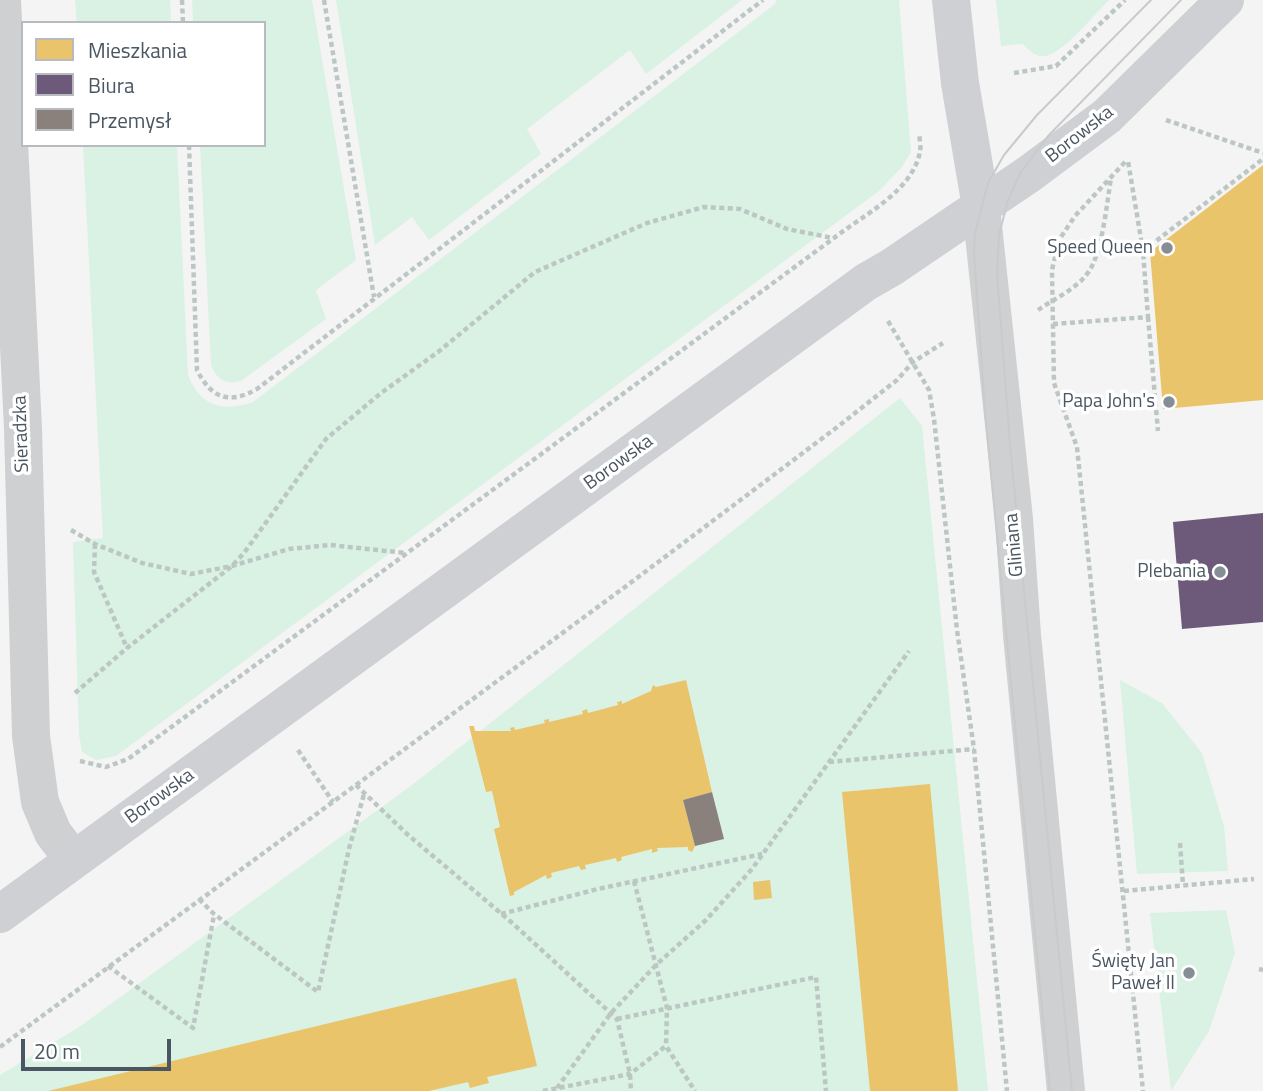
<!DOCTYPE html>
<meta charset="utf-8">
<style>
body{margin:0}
#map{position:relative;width:1263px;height:1091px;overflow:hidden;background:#f4f4f4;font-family:"Titillium Web",sans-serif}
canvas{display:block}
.legend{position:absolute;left:21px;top:21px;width:245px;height:126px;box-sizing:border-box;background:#fff;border:2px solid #b7bbc0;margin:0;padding:9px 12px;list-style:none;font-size:21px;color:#4a5661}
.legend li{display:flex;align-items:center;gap:14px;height:35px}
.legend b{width:35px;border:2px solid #b7bbc0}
.scale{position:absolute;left:21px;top:1039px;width:150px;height:32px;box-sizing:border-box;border:4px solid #4a5661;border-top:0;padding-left:9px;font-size:21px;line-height:24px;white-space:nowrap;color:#4a5661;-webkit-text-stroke:5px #fff;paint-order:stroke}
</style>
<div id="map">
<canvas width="1263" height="1091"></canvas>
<ul class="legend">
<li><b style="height:19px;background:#e9c46a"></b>Mieszkania</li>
<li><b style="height:19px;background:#6d597a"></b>Biura</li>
<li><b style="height:19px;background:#8a817c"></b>Przemysł</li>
</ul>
<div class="scale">20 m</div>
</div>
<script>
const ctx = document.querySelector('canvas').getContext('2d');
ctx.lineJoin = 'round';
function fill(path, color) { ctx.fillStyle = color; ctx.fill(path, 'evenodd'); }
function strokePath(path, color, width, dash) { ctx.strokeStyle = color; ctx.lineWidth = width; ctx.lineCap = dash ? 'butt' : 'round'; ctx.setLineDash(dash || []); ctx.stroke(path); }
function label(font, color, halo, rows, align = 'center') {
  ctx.font = font + ' "Titillium Web",sans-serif'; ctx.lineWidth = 7; ctx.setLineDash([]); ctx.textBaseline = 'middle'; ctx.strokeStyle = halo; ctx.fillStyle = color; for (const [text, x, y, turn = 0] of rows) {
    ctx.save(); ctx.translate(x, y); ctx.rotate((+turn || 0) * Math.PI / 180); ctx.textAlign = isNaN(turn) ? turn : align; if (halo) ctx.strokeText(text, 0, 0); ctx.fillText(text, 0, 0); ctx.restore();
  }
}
fill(new Path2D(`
 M75 0H170L171 23H77Z
 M192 0H312L356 260 316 290 326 319 241 381C225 385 218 380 211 366L200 145H264V23H193Z
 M336 0H742L646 74 630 50 527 129 541 154 429 240 412 217 375 245Z
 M776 0H899L911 152 902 167 879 191 116 756 96 760 82 752 79 735 73 542 103 538 83 145H177L188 375C201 407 222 412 253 402L775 4Z
 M996 0H1109C1096 13 1059 59 1041 56 1033 55 1028 49 1023 44L1001 46Z
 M900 398 922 426 988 1091H0V1075L79 1027 416 782Z
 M1120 680 1162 703 1202 753 1224 826 1228 871 1137 874Z
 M1226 910 1235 953 1209 1031 1171 1091 1150 913Z`), '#d9f2e3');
fill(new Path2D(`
 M1263 165V400L1163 409 1150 252Z
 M686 680 712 792 683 800 695 846 692 852 688 850V847L657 848 658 851 652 853V849L621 857 622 860 617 862 616 858 585 865 586 869 581 870 579 866 551 873 552 877 547 879 546 875 514 892V895L510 896 494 829 500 827 492 791 486 792 469 726H474L475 731H511L510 728 514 727 515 730 545 723 544 720 549 719V722L583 714 582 711 587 709 588 713 618 705 617 702 622 701V704L651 691 653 685 656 687Z
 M930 784 958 1091H870L842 792Z
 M770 880 772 898 754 900 753 882Z
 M516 978 537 1066 487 1077 489 1083 470 1088 468 1082 429 1091H48Z`), '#e9c46a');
fill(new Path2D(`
 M1263 513V622L1182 629 1173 522Z`), '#6d597a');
fill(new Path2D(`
 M712 792 724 839 695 846 683 800Z`), '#8a817c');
strokePath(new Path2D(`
 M182 0 183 23
 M324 0 374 297
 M1014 73 1056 66 1125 0
 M1166 120 1263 153
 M189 145 197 370C211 398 229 405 257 389L763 0
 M1125 162 1075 216 1059 240 1052 270 1054 383 1077 447 1143 1091
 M1143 251 1263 159
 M1038 310C1054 299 1076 289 1087 274 1102 256 1107 202 1111 178
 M1148 317 1158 431
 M888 321 929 390 934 419 957 630 974 749 1007 1091
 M1053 324 1148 317 1143 251 1128 161
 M71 530 95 544 142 563 191 574 232 566 289 549 330 545 406 553
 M95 544 94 572 127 648
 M75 693 127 648 232 566 244 553 326 439 381 393 438 352 535 272 647 223 704 207 740 209 787 229 833 238
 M298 750 333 802
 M80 761 106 767 128 759 834 238C863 215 912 192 920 152 921 147 920 140 919 135
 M829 762 974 749
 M356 785 407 834 510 921 617 1019 630 1074 631 1091
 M1180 843 1183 885
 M634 881 667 1008 666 1046
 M1124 891 1254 879
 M199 899 214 914 318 992 349 849 364 794
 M501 914 598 889 762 854
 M108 966 193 1028 214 915
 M1259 969 1263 970
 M617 1019 816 977 826 1091
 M0 1047 629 584 836 428 897 380 913 362 943 343
 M557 1088 611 1013 657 964 706 920 752 869 909 651
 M543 1091 630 1074 666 1046 695 1091`), '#bcc7c4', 4.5, [5, 3.5]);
strokePath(new Path2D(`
 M2 0 23 428 31 736 40 802 53 833 73 859
 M981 207 1014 519 1022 635 1066 1091`), '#ced0d2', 38);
strokePath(new Path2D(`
 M951 0 960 83 981 207
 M0 914 866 282 892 267 1029 174 1107 116 1225 0`), '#ced0d4', 38);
strokePath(new Path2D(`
 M1050 1091 985 411 974 253 975 233 988 183 1004 155 1037 115 1151 0
 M1072 1091 1010 444 997 273 999 235 1008 200 1021 172 1048 136 1181 0`), '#c9cacc', 2);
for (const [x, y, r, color] of [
 [1167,248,7,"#868d94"],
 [1169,402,7,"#868d94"],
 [1220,572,7,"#868d94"],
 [1189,973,7,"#868d94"]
]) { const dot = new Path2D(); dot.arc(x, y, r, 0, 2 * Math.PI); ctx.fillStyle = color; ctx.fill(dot); strokePath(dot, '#fff', 2.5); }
label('19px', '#4a5661', '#fff', [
 ["Borowska",1080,135,-38],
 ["Sieradzka",22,434,-92],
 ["Borowska",619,463,-36],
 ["Gliniana",1015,545,-95],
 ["Borowska",160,797,-36]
]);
label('19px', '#4a5661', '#fff', [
 ["Speed Queen",1153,248],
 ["Papa John's",1155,402],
 ["Plebania",1206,572],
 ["Święty Jan",1175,962],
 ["Paweł II",1175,984]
], 'right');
</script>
